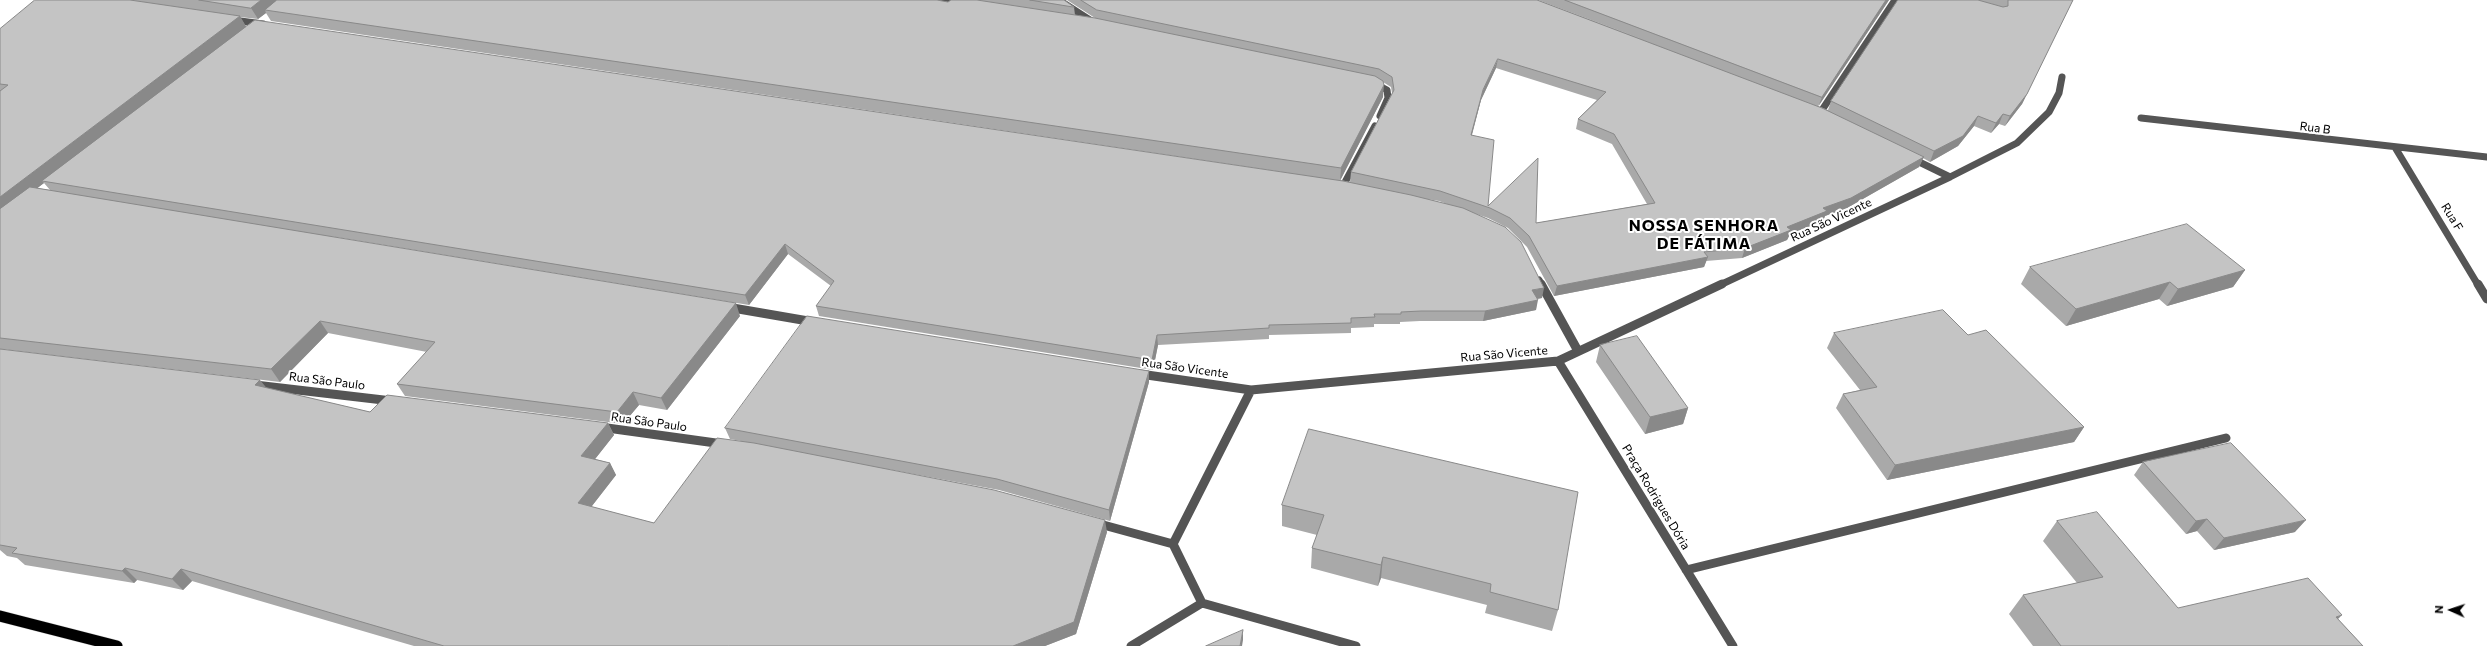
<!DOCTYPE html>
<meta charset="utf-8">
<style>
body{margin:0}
#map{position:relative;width:2487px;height:646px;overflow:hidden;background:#fff;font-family:Commissioner,sans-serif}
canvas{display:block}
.north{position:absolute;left:2431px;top:590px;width:40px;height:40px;-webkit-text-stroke:3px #fff;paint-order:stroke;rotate:273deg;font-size:11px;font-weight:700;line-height:16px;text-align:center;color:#000}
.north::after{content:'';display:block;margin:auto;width:14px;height:18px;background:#000;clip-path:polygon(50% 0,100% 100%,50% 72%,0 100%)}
</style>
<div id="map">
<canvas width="2487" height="646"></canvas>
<div class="north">N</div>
</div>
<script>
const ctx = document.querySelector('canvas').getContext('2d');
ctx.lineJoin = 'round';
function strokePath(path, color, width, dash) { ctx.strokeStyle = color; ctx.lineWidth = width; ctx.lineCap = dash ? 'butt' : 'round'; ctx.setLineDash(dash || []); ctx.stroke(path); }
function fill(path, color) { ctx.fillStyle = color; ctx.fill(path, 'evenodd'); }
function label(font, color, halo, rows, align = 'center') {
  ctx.font = font + ' Commissioner,sans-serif'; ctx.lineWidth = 4; ctx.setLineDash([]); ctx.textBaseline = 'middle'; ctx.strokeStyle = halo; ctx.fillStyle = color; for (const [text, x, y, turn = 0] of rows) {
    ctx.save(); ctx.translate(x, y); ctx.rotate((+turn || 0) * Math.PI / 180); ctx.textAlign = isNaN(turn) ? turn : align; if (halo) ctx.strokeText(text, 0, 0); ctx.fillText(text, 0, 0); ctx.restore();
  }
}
const primary = new Path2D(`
 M0 616 117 646`);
strokePath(primary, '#dbdbdb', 12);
strokePath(new Path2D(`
 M937 0 958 4
 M1059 0 1093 22
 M233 20 263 24
 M1374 83 1387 90 1388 98 1380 116
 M1820 113 1895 0
 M2141 118 2487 157
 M2396 149 2478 285
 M1911 158 1950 177
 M1343 186 1375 126
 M1539 280 1542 285
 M1720 285 1950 177 2017 143 2049 112 2059 93 2062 77`), '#555', 7);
strokePath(new Path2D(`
 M1541 284 1578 351
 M2478 284 2487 299
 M727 307 814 322
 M1558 361 1733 646
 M1140 374 1251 390 1558 361 1722 284
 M255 385 392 401
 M600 427 723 444
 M1096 523 1173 544 1202 603
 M1173 544 1251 390
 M1686 570 2226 438
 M1131 646 1202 603 1356 646`), '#555', 9);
strokePath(primary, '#000', 11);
fill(new Path2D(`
 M35 0H937L948 2 951 0H1064L1074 7 1075 15 1095 18 1067 0H1537L1647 41 1538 0H1889L1818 106 1828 110 1831 101 1898 0H2073L2022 104 2005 126 1999 124 1991 133 1974 126 1958 146 1930 162 1923 158 1919 167 1847 208 1825 216 1823 221 1790 234 1787 240 1742 258 1706 261 1704 267 1554 296 1527 247 1508 228 1488 218 1473 213 1542 298 1537 299 1536 310 1483 321H1420L1400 322V324H1374V327L1351 328V333L1269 335V339L1158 345 1153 370 819 316 816 306 831 286 788 254 749 305 329 236 740 316 667 410 639 405 623 424 405 396 397 384 427 352 328 333 280 382 1 349H0L266 388 370 412 608 423 614 435 595 459 610 463 616 475 591 507 654 523 741 441 730 439 725 428 1149 371V382L1110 521 999 490 887 469 1107 532 1076 634 1045 646H414L192 581 183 590 137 580 134 583 25 565 17 558 7 556 0 550V29ZM266 13 271 21 1295 174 246 27 240 17 258 19ZM1496 68 1597 100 1578 119 1576 129 1612 144 1647 204 1536 223 1488 206 1472 135 1481 100ZM1383 82 1391 87 1392 93 1351 172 1350 182 1340 180 1383 97ZM44 183 50 190 37 188ZM1427 199 1439 201 1447 204Z
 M2030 267 2245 270 2233 287 2167 306 2159 299 2066 326 2021 284Z
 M1834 333 1968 335 2084 427 2074 442 1887 480 1836 408 1843 394 1860 390 1827 348Z
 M1600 345 1688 408 1683 424 1645 434 1596 362Z
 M1309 429 1558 610 1552 631 1485 613 1487 605 1381 578 1378 586 1311 568 1312 548 1317 535 1282 526V505Z
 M2143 462 2295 532 2214 550 2197 531 2186 534 2134 475Z
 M2057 521 2178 608 2338 619 2363 646H2033L2009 614 2023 595 2077 583 2043 541Z`), '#a9a9a9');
fill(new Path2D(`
 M261 0H283L265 10 266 13 258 19 251 8Z
 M1886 0H1889L1818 107 1822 97Z
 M240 16 247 28 42 181 44 183 0 217V197Z
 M1498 59 1496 68 1481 100 1469 145 1471 135 1483 90Z
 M1384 85 1383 97 1340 181 1341 168Z
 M2027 94 2022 104 2005 126 2010 116Z
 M2003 114 1999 124 1991 133 1996 123Z
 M1978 116 1974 126 1958 146 1930 162 1934 151Z
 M1924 157 1919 167 1847 208 1825 216 1823 221 1790 234 1787 240 1742 258 1745 248Z
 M785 244 788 254 749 305 745 295Z
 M1708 257 1704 267 1554 296 1557 286Z
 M2245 270 2233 287 2167 306 2178 289Z
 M2170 282 2159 299 2066 326 2076 309Z
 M1544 288 1542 298 1530 300 1532 290Z
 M1538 300 1536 310 1483 321 1485 311Z
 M736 303 740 316 667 410 661 398Z
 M320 321 328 333 280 382 271 369Z
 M1157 335 1158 345 1153 370 1152 360Z
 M1149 371V382L1110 521 1109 510Z
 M260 380 270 392 255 385Z
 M633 392 639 405 623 424 617 412Z
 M1688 408 1683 424 1645 434 1650 417Z
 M608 423 614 435 588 468 581 456Z
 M2084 427 2074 442 1887 480 1895 465Z
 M610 463 616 475 585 515 578 503Z
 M2207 519 2197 531 2186 534 2196 521Z
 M1105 520 1107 532 1076 634 1045 646H1013Z
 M2306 520 2295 532 2214 550 2224 538Z
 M1383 557 1381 578 1378 586 1381 565Z
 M125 568 137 580 134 583 122 571Z
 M181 569 192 581 183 590 172 579Z
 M2342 615 2323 634 2336 617Z
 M1243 630V640L1242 646H1240Z`), '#898989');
const building = new Path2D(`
 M35 0H130L240 16 0 197V91L8 85 0 84V29Z
 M199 0H261L251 8Z
 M277 0H937L948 2 951 0H977L1095 18 1375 76 1383 81 1384 85 1341 168 265 10Z
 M1030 0H1064L1074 7Z
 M1081 0H1537L1822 108 1924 157 1851 198 1823 208 1827 211 1787 227 1791 230 1745 248 1704 252 1708 257 1557 286 1529 236 1510 218 1490 208 1440 191 1351 172 1394 90 1392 77 1379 69 1097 10ZM1498 59 1606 92 1578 119 1614 134 1655 203 1536 223 1538 158 1488 206 1494 140 1471 135 1483 90Z
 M1565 0H1886L1822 97Z
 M1898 0H1978L2003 7 2008 6V0H2073L2027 94 2010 116 2003 114 1996 123 1978 116 1963 136 1934 151 1831 101Z
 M255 20 1343 181 1411 195 1463 208 1505 227 1521 242 1544 288 1532 290 1538 300 1485 311H1421L1401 312V314H1374L1375 317 1351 318V323L1269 325V328L1157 335 1152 360 816 306 834 281 785 244 745 295 42 181Z
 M30 187 736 303 661 398 633 392 617 412 397 384 435 342 320 321 271 369 0 338V209Z
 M2187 224 2245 270 2178 289 2170 282 2076 309 2030 267Z
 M1943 310 1968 335 1986 330 2084 427 1895 465 1843 394 1877 387 1834 333Z
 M807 316 1149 371 1109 510 997 479 725 428Z
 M1637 336 1688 408 1650 417 1600 345Z
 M0 349 260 380 255 385 370 412 387 395 608 423 581 456 610 463 578 503 654 523 717 438 754 443 994 490 1105 520 1074 622 1013 646H444L181 569 172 579 125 568 122 571 12 553 17 548 0 545Z
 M1309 429 1578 492 1558 610 1490 592 1491 584 1383 557 1381 565 1312 548 1324 515 1282 505Z
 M2231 443 2306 520 2224 538 2207 519 2196 521 2143 462Z
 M2097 512 2178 608 2308 578 2342 615 2336 617 2363 646H2061L2023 595 2103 577 2057 521Z
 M1243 630 1240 646H1206Z`);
fill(building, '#c4c4c4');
strokePath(building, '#898989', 1);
label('12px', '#000', '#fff', [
 ["Rua B",2315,128,7],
 ["Rua F",2452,217,59],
 ["Rua São Vicente",1831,220,-25],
 ["Rua São Vicente",1504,354,-5],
 ["Rua São Vicente",1185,368,8],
 ["Rua São Paulo",327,381,7],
 ["Rua São Paulo",649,422,8],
 ["Praça Rodrigues Dória",1656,497,59]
]);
ctx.letterSpacing = '1px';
label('bold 16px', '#000', '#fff', [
 ["NOSSA SENHORA",1704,226],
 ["DE FÁTIMA",1704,244]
]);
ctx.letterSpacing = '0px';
</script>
